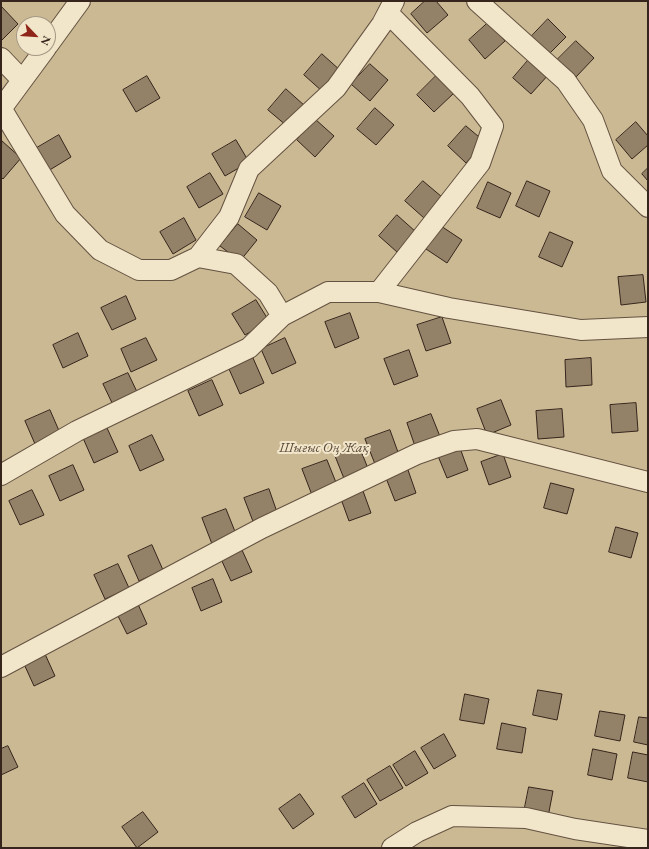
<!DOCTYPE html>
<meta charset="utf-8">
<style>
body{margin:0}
#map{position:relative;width:649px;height:849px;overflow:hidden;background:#e9d7ad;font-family:"EB Garamond",serif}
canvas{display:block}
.frame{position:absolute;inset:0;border:2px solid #36251c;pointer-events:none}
.north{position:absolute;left:16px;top:16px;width:40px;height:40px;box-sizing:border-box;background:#f1e5ca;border:1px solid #a69884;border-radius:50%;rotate:115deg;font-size:11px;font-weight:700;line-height:16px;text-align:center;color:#36251c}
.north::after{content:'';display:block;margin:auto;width:14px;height:18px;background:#8f2418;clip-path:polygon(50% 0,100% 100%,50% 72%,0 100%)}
</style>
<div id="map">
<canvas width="649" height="849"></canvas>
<div class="frame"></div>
<div class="north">N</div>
</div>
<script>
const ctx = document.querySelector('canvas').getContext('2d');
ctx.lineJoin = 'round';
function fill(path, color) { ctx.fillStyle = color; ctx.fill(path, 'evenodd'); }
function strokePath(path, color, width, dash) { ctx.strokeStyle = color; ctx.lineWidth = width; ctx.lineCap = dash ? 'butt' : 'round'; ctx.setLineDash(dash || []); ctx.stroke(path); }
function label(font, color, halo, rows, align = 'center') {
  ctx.font = font + ' "EB Garamond",serif'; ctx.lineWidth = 4; ctx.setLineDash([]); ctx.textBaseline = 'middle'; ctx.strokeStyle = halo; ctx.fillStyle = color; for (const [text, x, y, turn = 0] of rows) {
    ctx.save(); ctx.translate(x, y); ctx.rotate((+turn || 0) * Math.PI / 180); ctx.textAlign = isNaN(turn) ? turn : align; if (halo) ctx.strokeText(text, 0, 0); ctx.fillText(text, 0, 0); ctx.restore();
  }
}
fill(new Path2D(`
 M1 1H648V848H1ZM24 24H48V48H24Z`), '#cbb994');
const building = new Path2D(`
 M425 1H436L448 15 427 33 411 14Z
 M1 6 18 24 1 41Z
 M548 19 566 37 547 56 529 39Z
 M489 22 505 41 485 59 469 40Z
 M576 41 594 58 575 78 557 60Z
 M322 54 341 71 323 92 304 75Z
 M531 57 549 74 531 94 513 78Z
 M370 64 388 80 370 101 351 84Z
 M437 75 454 93 434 112 417 95Z
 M147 76 160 98 136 112 123 90Z
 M286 89 305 106 287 126 268 110Z
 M375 108 394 125 376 145 357 129Z
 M315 119 334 136 315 157 297 140Z
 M636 122 648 136V145L632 159 616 140Z
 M466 126 485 142 466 163 448 146Z
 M59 135 71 157 48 171 35 149Z
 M236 140 249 162 225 176 212 154Z
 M2 141 21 158 3 179 1 177Z
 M648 168V181L642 174Z
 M210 173 223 194 199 208 187 187Z
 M423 181 442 197 424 218 405 201Z
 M527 181 550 191 539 217 516 206Z
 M488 182 511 193 500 218 477 208Z
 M259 193 281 206 267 230 245 217Z
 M397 215 416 232 397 252 379 236Z
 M184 218 196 240 173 254 160 232Z
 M238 224 257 240 240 261 220 246Z
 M441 226 462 240 447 263 426 249Z
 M550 232 573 242 562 267 539 257Z
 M643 275 646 302 621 305 618 277Z
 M126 296 136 319 112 330 101 308Z
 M256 300 269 321 245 335 232 314Z
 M350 313 359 338 335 348 325 322Z
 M442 317 451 343 426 351 417 325Z
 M78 333 88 356 63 368 53 345Z
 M146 338 157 360 131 372 121 349Z
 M285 338 296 363 272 374 261 349Z
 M409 350 418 376 394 385 384 359Z
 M253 358 264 383 240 394 229 369Z
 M591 358 592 385 566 387 565 360Z
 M128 373 139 396 114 407 103 384Z
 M212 380 223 405 199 416 188 391Z
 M501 400 511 425 487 435 477 409Z
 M636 403 638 431 612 433 610 405Z
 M562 409 564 437 538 439 536 411Z
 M50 410 60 433 35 444 25 421Z
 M431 414 441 439 416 449 407 423Z
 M107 428 118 452 94 463 83 438Z
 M390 430 399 455 375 464 365 439Z
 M152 435 164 460 140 471 129 446Z
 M359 446 369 471 345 481 335 456Z
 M460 448 468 470 447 478 438 456Z
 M503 454 511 477 489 485 481 462Z
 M327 460 337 485 312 495 302 469Z
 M73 465 84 490 60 501 49 476Z
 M408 470 416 493 395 501 386 478Z
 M551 483 574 489 567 514 544 508Z
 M269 489 278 515 254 524 244 498Z
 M32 490 44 515 20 525 9 501Z
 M363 491 371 513 349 521 341 499Z
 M226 509 236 534 212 544 202 518Z
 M616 527 638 533 631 558 609 552Z
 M152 545 163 570 139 581 128 556Z
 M242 550 252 572 231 581 221 559Z
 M118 564 129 588 105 599 94 575Z
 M213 579 222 602 201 611 192 588Z
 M137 602 147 624 127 634 116 612Z
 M45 654 55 676 34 686 24 664Z
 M538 690 562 694 557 720 533 715Z
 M465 694 489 699 484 724 460 720Z
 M600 711 625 715 620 741 595 736Z
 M639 717 648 718V745L634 742Z
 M502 723 526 728 522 753 497 749Z
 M444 734 456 756 434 769 421 748Z
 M8 746 18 767 1 775V749Z
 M593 749 617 754 612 780 588 775Z
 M415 751 428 773 406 786 393 765Z
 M633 752 648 755V782L628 778Z
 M390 766 403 788 380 801 367 780Z
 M364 783 377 804 355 818 342 797Z
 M529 787 553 791 548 817 524 812Z
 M300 794 314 814 293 829 279 809Z
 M143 812 158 832 137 848 122 827Z`);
fill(building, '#938267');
strokePath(building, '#36251c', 1);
const minor = new Path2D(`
 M477 1 566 81 593 120 612 171 648 207
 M48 45 80 1
 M1 58 22 80
 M1 108 65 214 100 250 139 270H171L198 257
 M1 109 46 48
 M379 292 480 163 493 126 470 96 388 13
 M282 316 268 293 236 264 198 257 229 217 249 169 336 88 382 24 394 1
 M1 475 77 431 249 348 282 316 328 292H379L449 308 581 330 648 327
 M1 667 262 528 417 454 454 441 477 439 648 482
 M392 848 417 832 452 816 526 818 575 829 648 840`);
strokePath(minor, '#635240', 22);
strokePath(minor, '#f1e5ca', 20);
label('italic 14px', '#5b4a3a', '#f1e5ca', [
 ["Шығыс Оң Жақ",324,448]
]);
</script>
